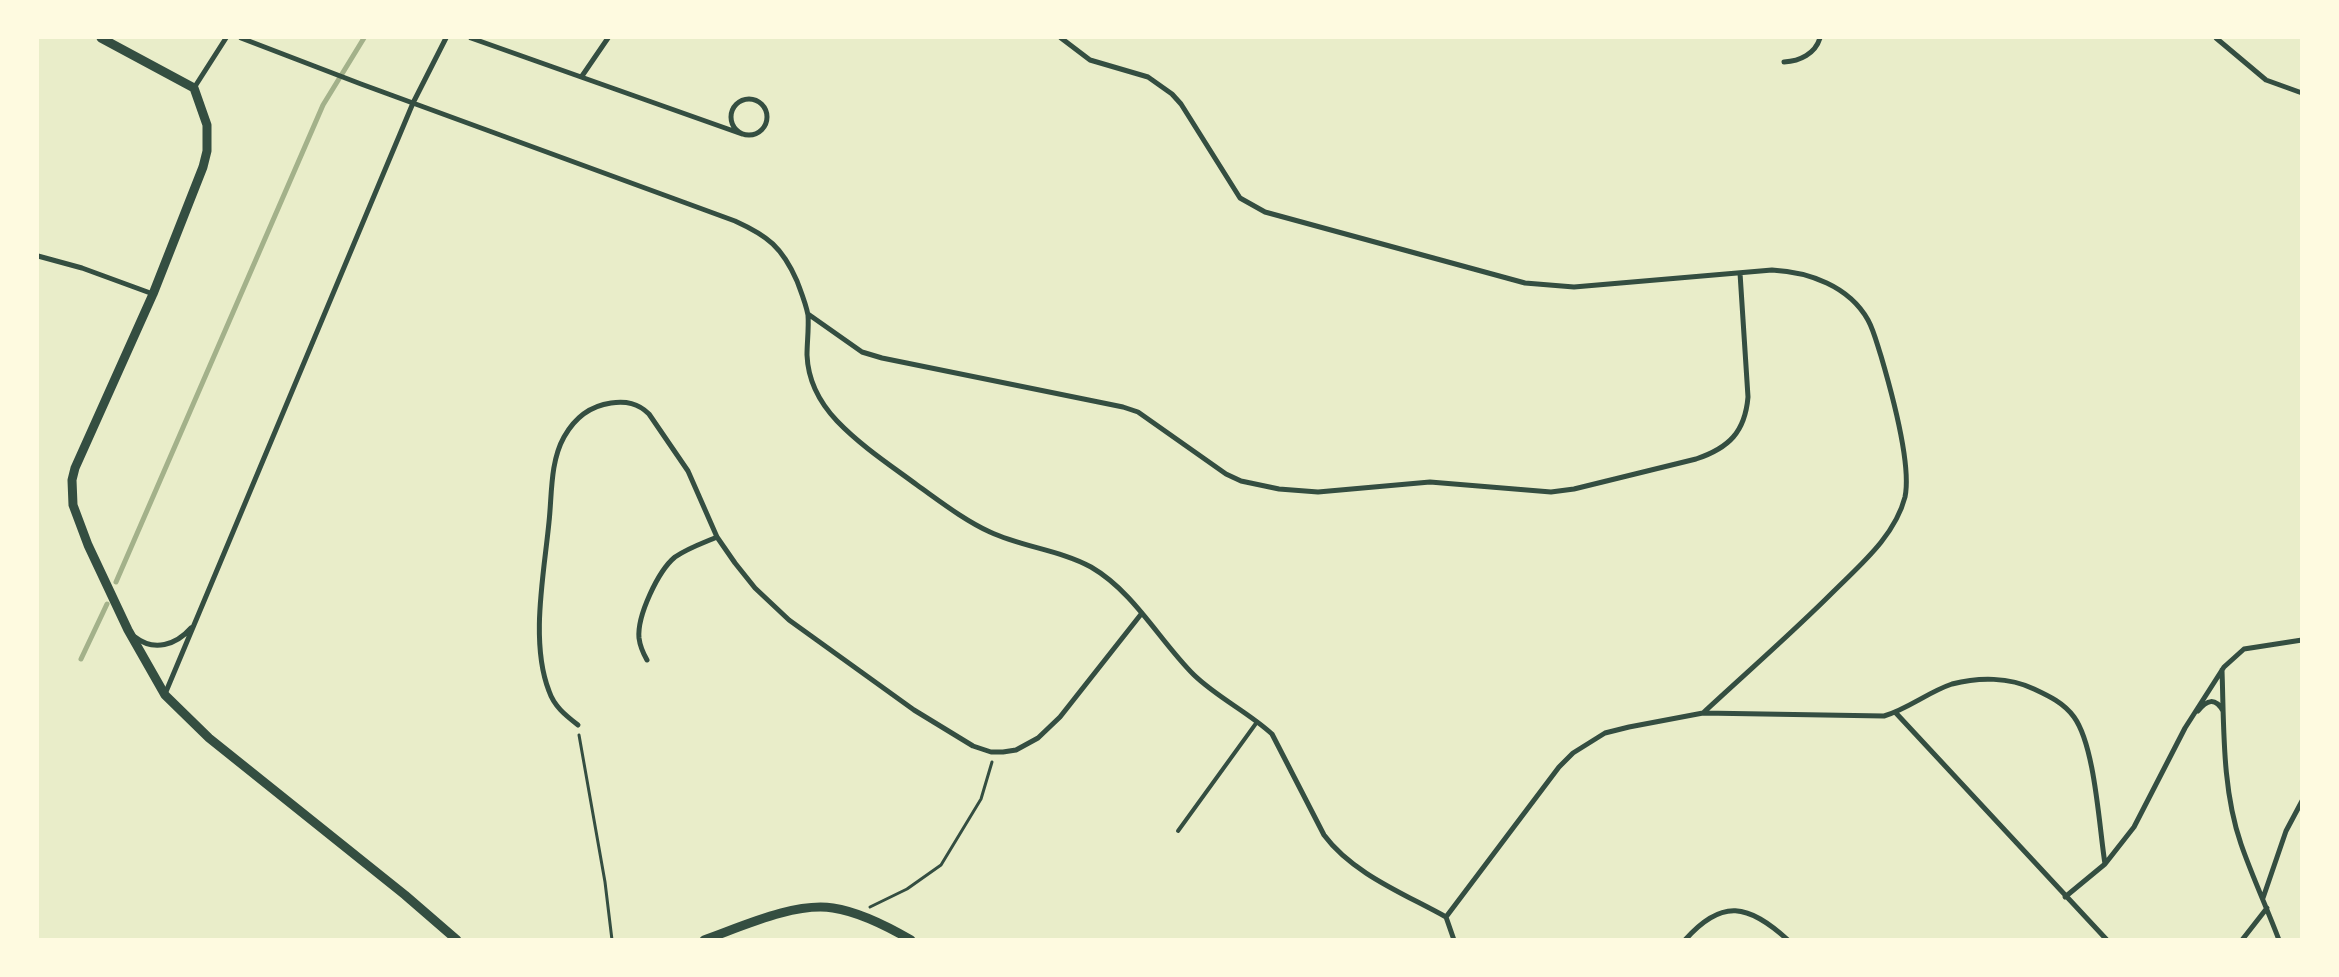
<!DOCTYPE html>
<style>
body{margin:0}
#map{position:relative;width:2339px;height:977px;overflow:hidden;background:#e9edc9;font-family:"Crimson Pro",serif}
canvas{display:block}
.frame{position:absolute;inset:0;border:39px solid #fefae0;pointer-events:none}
</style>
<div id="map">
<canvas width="2339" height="977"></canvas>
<div class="frame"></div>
</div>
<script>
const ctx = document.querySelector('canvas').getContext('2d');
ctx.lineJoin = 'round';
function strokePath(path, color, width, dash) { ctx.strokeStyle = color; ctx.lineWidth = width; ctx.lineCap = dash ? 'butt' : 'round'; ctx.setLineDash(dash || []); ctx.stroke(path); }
strokePath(new Path2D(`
 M116 582 323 105 364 38
 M81 659 107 604`), '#a3b18a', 5);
strokePath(new Path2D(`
 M579 735 605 882 612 940
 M870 907 907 889 941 865 981 799 992 762`), '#344e41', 3);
strokePath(new Path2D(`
 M1178 831 1257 722`), '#344e41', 4);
strokePath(new Path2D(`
 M241 38 361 84 735 221C768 236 782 247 797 281 801 292 806 304 808 315 809 328 807 342 807 355 808 381 820 403 837 421 861 446 890 465 917 485 941 502 964 520 990 532 1022 547 1060 550 1091 567 1134 592 1159 640 1194 675 1218 698 1248 712 1272 734L1324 835C1353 874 1405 894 1446 917L1454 940
 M471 38 742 134
 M1061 38 1090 60 1148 77 1172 94 1181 104 1240 198 1265 212 1525 283 1574 287 1772 270C1809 272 1849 286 1868 320 1874 331 1877 344 1881 356 1891 390 1912 463 1905 497 1895 536 1860 565 1833 592 1791 634 1746 673 1703 713
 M2216 38 2266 80 2302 93
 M1784 62C1800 61 1815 54 1820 38
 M582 76 608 38
 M194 88 226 38
 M731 117a18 18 0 1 1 36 0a18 18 0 1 1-36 0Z
 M38 256 82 268 153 294
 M808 314 862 352 882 358 1123 407 1138 412 1226 474 1241 481 1279 489 1318 492 1430 482 1551 492 1574 489 1696 459C1729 448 1745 432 1748 397L1740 273
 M135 637C154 652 176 645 191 628
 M647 660C643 653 640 646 639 638 637 616 658 571 675 557 688 548 703 543 717 537
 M2222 670C2224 727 2222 789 2241 844 2252 876 2267 908 2279 940
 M165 694 413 103 446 38
 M2198 711C2207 700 2215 697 2223 711
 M1895 712 2107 940
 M578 725C565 715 554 706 549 691 530 642 544 574 549 522 552 495 550 462 564 437 574 419 590 406 611 403 626 401 638 403 649 414L688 471 717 537 735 563 755 588 789 620 914 710 973 746 991 752H1003L1016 750 1038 738 1060 717 1142 613
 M2105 864 2134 827 2185 728 2224 667 2244 649 2302 640
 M2263 898 2286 831 2302 801
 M1446 917 1559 767 1573 753 1605 733 1629 727 1703 713 1884 716C1908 709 1928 692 1952 684 1979 677 2009 677 2034 689 2049 696 2064 703 2074 717 2095 746 2099 826 2105 864L2065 897
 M1685 940C1722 898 1748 904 1788 940
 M2242 940 2267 908`), '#344e41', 5);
strokePath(new Path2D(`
 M101 38 194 88 207 125V151L203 167 153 294 75 468 72 480 73 505 88 545 128 630 165 695 209 738 405 895 457 940
 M704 940C741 927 794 902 833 908 860 912 887 926 911 940`), '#344e41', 9);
</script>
